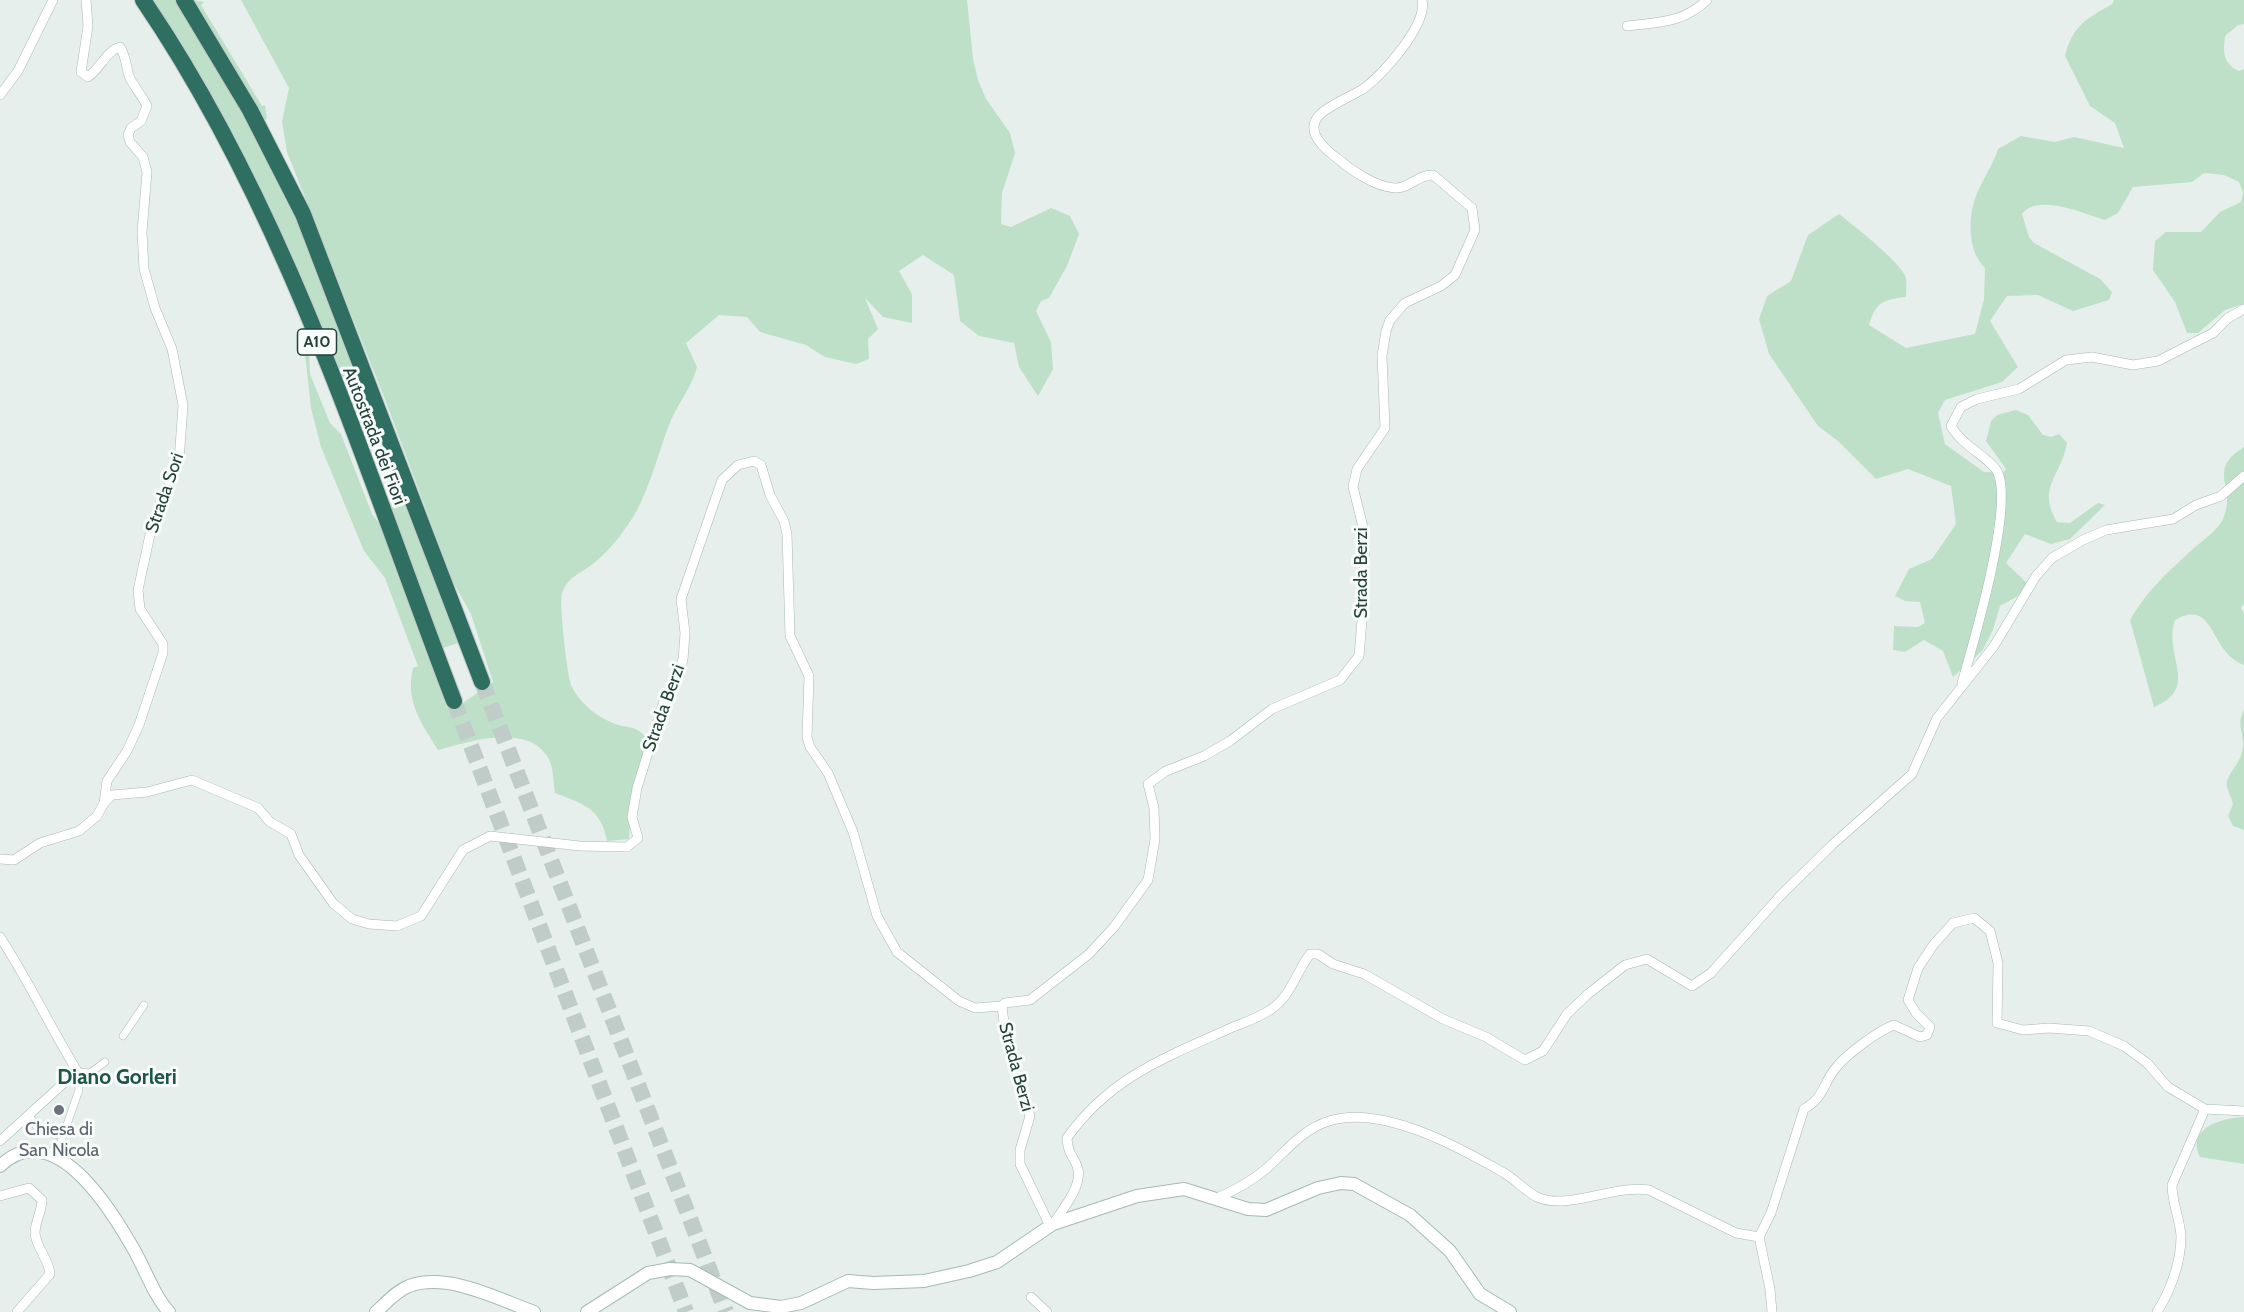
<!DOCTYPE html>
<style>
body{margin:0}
canvas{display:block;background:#e6efeb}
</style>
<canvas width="2244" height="1312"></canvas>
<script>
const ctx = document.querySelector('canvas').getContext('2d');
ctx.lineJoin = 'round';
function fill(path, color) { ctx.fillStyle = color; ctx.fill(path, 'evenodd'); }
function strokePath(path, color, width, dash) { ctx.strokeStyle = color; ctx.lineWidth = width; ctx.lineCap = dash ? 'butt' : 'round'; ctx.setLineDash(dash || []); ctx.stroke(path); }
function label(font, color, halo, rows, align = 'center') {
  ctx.font = font + ' Cabin,sans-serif'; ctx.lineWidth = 6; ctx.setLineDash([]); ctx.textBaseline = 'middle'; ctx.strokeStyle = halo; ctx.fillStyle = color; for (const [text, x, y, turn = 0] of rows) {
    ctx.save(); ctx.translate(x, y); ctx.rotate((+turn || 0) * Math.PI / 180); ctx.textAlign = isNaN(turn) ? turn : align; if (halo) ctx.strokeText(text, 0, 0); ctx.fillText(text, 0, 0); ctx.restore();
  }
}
fill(new Path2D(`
 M151 0H175C216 61 253 127 285 194 323 271 350 354 381 434L378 454 362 440C327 349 293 257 251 169 223 110 186 55 151 0Z
 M192 0 204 2 201 5 262 106 265 105 267 119 264 120Z
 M241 0H967L973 59 978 80 986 99 1010 133 1015 153 1002 193 1001 224 1011 227 1051 208 1070 216 1079 234 1067 266 1049 298 1041 301 1036 311 1051 342 1053 369 1038 396 1019 367 1014 343 979 336 960 321 954 275 923 255 899 271 912 294V323L883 317 865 298 878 329 868 339 869 359 856 364 825 357 806 345 760 332 747 317 719 315 686 343 697 367C692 387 679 402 671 420 656 457 649 497 625 529 616 542 606 553 594 563 581 574 569 575 562 593 559 601 567 678 572 687 579 702 597 717 613 723 629 730 635 723 648 740L632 790 629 839 607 841C601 808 583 804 555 793 553 781 554 766 547 756 525 723 468 742 438 750 421 723 405 701 413 668L418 666 385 578 364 551 321 447 311 408 303 336 309 352 310 374 330 423 341 434 372 514 381 526 447 708 463 703 493 682 471 614 453 582 386 402 287 152 282 122 289 88Z
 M2114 0H2244V24L2238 25 2225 36C2223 52 2223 64 2239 71L2244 69V304L2225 310 2198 333H2187L2175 302 2153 270 2155 241 2166 232H2201L2220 212 2241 202 2243 193 2239 182 2224 175 2204 173 2192 182 2133 187 2118 213 2105 220C2083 214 2039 193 2022 214L2029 237 2034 243 2100 279 2112 292 2109 300 2073 311 2038 295 2007 296 1990 321 2018 367 2002 382 1945 400 1938 413 1945 444 1984 472 2003 473 2006 469 1986 441 1991 421 1997 415 2016 410 2028 415 2043 435 2051 437 2059 434 2067 443C2060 479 2037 486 2057 522L2070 523 2098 503 2105 505 2070 539 2051 544 2025 534 2006 563 2027 583 2018 596 2000 606 1993 630 1982 651 1953 677 1943 651 1924 640 1905 652 1893 650 1894 626 1918 627 1925 623 1920 602 1905 601 1895 596 1909 569 1932 559 1956 524 1951 486 1908 469 1876 479 1839 442 1818 426 1769 354 1759 319 1767 296 1791 281 1808 235 1839 214C1852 224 1903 264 1906 278 1907 284 1906 291 1906 297 1883 300 1876 301 1869 325L1906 348 1975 334 1984 299 1985 268C1970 254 1968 226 1973 206 1977 186 1992 169 1998 149L2021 136 2055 142 2074 137 2124 148 2115 123 2090 106 2065 56C2073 25 2085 20 2112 4Z
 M2244 447V604L2241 608 2244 614V665C2208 652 2216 597 2175 620 2163 657 2201 688 2154 707L2130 620C2149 588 2167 573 2194 548 2203 540 2218 530 2223 519 2238 488 2205 471 2244 447Z
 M392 490 408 504 461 642 440 649 390 511Z
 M2244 710V830L2233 826 2228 816 2233 804C2232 797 2225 788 2227 781 2231 769 2241 763 2243 747 2244 733 2236 723 2244 710Z
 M2244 1117V1164L2200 1157C2186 1128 2221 1118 2244 1117Z`), '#bfe0c8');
strokePath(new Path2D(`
 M482 682 726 1312
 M454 701 686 1312`), '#bfccc8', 16, [16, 8]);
const pedestrian = new Path2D(`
 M123 1036 144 1005
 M30 1117 41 1133 63 1135
 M51 1154 56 1153 59 1147 79 1090 77 1072 90 1073 105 1062`);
const minor = new Path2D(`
 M1627 26C1660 22 1683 23 1707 0
 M0 95 18 71 53 0
 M1962 683C1973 644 2015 504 1997 471 1989 457 1963 447 1951 426L1961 407 1977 399 2019 389 2066 360 2092 357 2133 365 2158 361 2213 333 2228 318 2244 309
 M104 803 112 795 147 792 192 780 258 808 270 822 291 834 299 855 333 903 352 919 369 924 397 926 421 916 463 850 490 836 580 846 627 847 638 838 632 817 637 788 664 701 683 660 685 633 681 599 722 480 738 465 754 461 761 465 770 495 784 521 787 534 790 636 809 676 807 737 810 747 828 773 853 832 877 916 897 952 959 1001 975 1008 1002 1006
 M0 859 14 860 40 843 79 831 97 816 104 803 107 781 127 751 139 725 163 653V644L140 609 138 590 151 530 179 461 183 405 172 349 155 308 144 269 142 232 147 172 143 157 130 142 128 135 131 128 141 121 147 106C142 95 133 86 129 76 126 66 126 56 120 47 106 51 100 69 88 77L81 72 88 26 86 0
 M0 937C28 980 51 1028 77 1071L0 1141
 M0 1196 29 1188 42 1200C42 1211 35 1222 35 1233 36 1248 49 1259 50 1274L17 1312
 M1217 1198C1236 1190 1252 1181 1267 1168 1286 1151 1303 1129 1329 1121 1381 1104 1459 1147 1504 1173 1515 1179 1525 1191 1537 1197 1567 1211 1615 1184 1649 1190L1736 1233 1759 1237 1770 1289 1772 1312
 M1053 1224C1062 1210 1082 1187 1078 1169 1075 1157 1068 1156 1067 1138 1108 1080 1161 1059 1224 1031 1239 1024 1257 1019 1270 1010 1290 998 1297 971 1310 954H1318L1333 964 1364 974 1443 1019 1486 1037 1525 1060 1543 1051 1567 1014 1588 994 1625 965 1647 959 1692 986 1711 973 1781 895 1832 845 1912 774 1937 718 1994 646 2036 576 2052 558 2083 540 2106 530 2173 519 2196 505 2221 496 2244 476
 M1050 1226 1020 1164V1150L1030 1116 1006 1040 1002 1006 1005 1003 1030 1000 1089 954 1114 927 1148 880 1155 839 1154 808 1148 784 1166 771 1204 756 1230 741 1272 709 1340 680 1359 656 1363 609 1365 535 1353 487 1357 469 1385 428 1382 356 1386 331 1390 320 1405 303 1441 286 1455 275 1475 230 1472 208 1433 175C1418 174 1409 189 1395 188 1376 187 1352 171 1338 159 1327 151 1306 134 1317 118 1323 108 1352 96 1363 89 1383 75 1428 24 1422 0
 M1759 1237 1771 1213 1804 1109C1823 1098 1822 1087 1834 1070 1845 1055 1878 1031 1894 1025L1920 1037 1927 1035 1930 1027 1916 1013 1908 1000 1918 968 1934 944 1953 923 1974 918 1990 931 1998 963 1997 1023 2023 1030 2049 1028 2089 1031 2124 1046 2147 1063 2168 1087 2205 1109
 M1031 1297 1047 1312
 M2157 1312C2171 1290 2181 1262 2181 1236 2180 1219 2172 1203 2172 1185L2205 1109 2244 1111`);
const secondary = new Path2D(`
 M0 1166C52 1116 108 1205 130 1243 144 1265 152 1293 169 1312
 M376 1312C385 1304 396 1291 409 1286 448 1272 498 1299 534 1312
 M587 1312 648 1273 670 1269 690 1270 750 1303 781 1307 801 1303 848 1281 873 1283 924 1281 969 1271 997 1262 1053 1224 1137 1196 1184 1189 1248 1209 1266 1210 1318 1188 1341 1183 1354 1184 1410 1215 1450 1251 1480 1294 1510 1312`);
const motorway = new Path2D(`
 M143 0C288 213 363 463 454 701
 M184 0 250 110 303 214 482 682`);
strokePath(pedestrian, '#a8b8b2', 8);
strokePath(minor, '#a8b8b2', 10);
strokePath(secondary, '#a4bbb3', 14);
strokePath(motorway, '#c2cac8', 18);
strokePath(pedestrian, '#fff', 7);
strokePath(minor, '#fff', 9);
strokePath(secondary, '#fff', 12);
strokePath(motorway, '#2f6f62', 16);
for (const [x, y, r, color] of [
 [59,1110,6,"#6b7280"]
]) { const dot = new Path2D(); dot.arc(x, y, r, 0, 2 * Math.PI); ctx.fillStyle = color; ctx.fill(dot); strokePath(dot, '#f7fbf9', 2); }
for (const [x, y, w] of [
 [317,342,39]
]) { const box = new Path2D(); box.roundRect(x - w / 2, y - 13, w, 26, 4.5); ctx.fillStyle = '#f7fbf9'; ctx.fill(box); strokePath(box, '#24423a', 1.5); }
label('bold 16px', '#24423a', null, [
 ["A10",317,342]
]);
label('18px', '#24423a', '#f7fbf9', [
 ["Autostrada dei Fiori",374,436,69],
 ["Strada Sori",165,493,-71],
 ["Strada Berzi",1362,573,-90],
 ["Strada Berzi",664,708,-70],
 ["Strada Berzi",1016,1067,75]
]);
label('18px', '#5b616d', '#f7fbf9', [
 ["Chiesa di",59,1130],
 ["San Nicola",59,1151]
]);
label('bold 21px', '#1f5548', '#f7fbf9', [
 ["Diano Gorleri",117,1078]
]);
</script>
